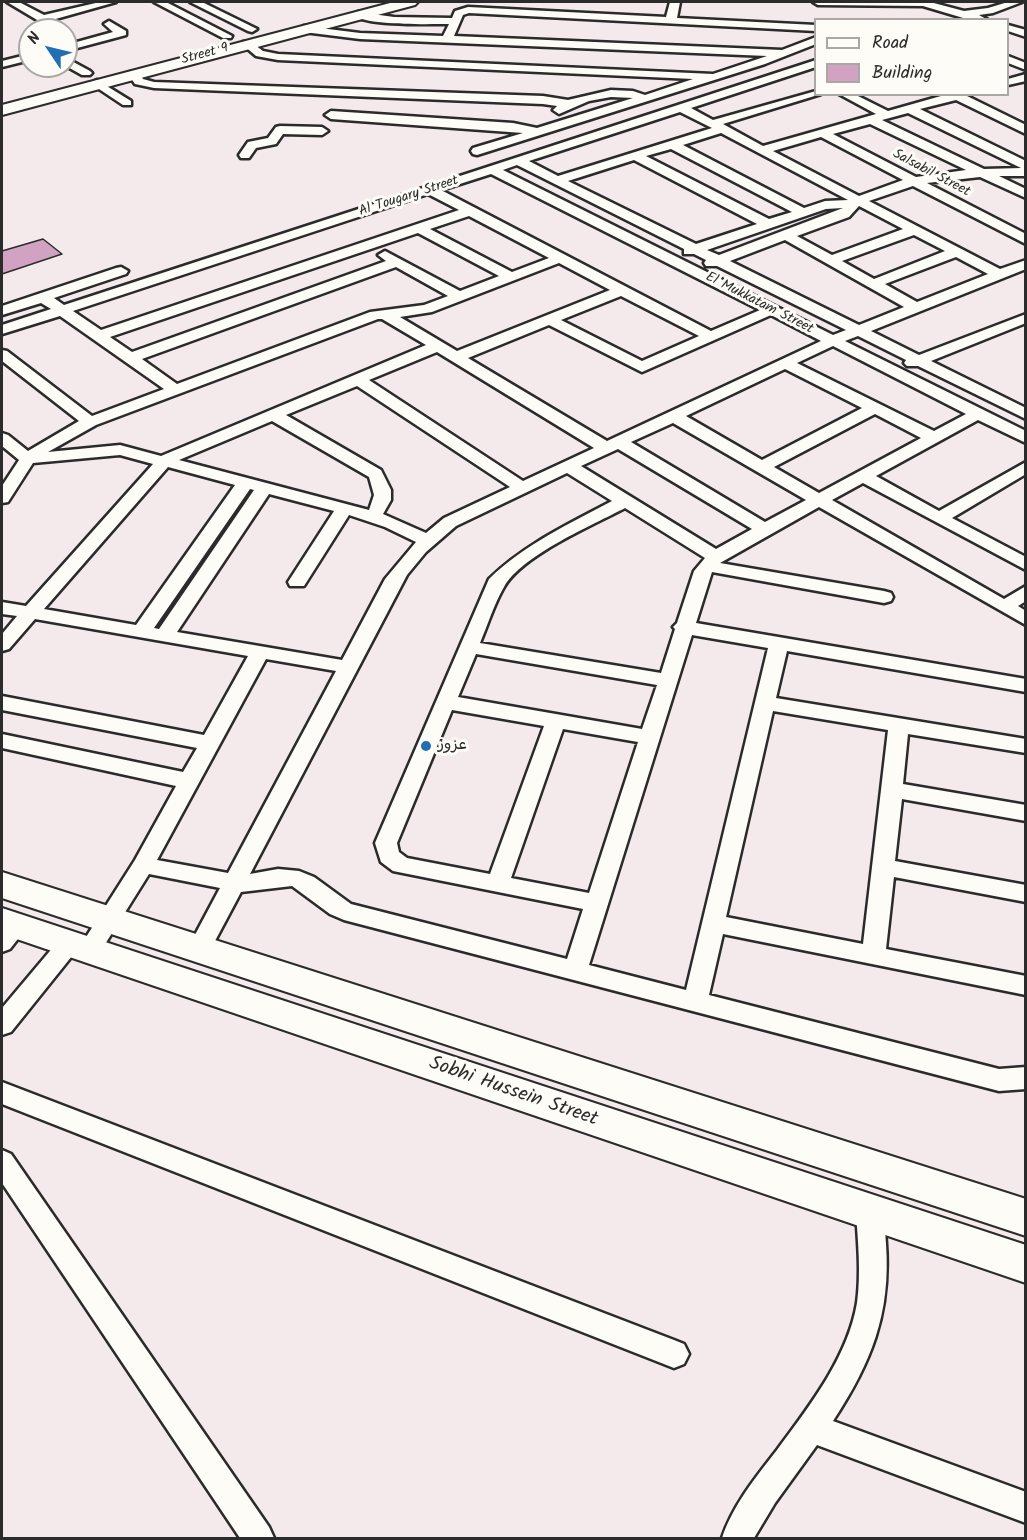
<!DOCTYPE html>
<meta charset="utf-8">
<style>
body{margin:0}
#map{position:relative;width:1027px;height:1540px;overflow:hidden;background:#f4eaec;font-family:Kalam,sans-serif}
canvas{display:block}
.frame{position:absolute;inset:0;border:3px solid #2b2b2b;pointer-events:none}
.legend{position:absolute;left:814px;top:18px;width:195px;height:78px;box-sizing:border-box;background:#fdfcf7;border:2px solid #a9a8a5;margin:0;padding:8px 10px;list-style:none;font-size:18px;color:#2b2b2b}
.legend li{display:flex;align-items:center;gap:12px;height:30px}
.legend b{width:30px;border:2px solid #a9a8a5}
.north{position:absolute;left:18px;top:18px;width:60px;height:60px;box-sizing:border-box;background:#fdfcf7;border:2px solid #a9a8a5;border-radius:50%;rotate:305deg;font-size:16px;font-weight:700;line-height:24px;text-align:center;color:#2b2b2b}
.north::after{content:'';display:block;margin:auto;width:21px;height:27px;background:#1f6fb2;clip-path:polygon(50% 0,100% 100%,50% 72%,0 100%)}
</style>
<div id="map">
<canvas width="1027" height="1540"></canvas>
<div class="frame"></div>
<ul class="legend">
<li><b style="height:8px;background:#fdfcf7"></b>Road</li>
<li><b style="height:16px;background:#d1a2c1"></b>Building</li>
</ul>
<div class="north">N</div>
</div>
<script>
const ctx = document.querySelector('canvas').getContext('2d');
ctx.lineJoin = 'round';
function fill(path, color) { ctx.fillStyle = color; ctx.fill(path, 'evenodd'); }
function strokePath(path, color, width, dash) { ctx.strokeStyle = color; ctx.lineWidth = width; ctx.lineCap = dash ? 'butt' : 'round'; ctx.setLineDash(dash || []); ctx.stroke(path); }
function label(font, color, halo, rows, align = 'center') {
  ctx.font = font + ' Kalam,"Playpen Sans Arabic",sans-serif'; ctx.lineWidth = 6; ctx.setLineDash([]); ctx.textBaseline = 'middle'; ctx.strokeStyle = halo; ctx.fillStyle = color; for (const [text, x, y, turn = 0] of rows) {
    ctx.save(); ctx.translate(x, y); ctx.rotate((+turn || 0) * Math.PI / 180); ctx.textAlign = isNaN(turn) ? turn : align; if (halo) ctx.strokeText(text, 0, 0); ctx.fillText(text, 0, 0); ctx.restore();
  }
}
const building = new Path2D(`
 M43 239 62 254 2 274V251Z`);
fill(building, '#d1a2c1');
strokePath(building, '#2b2b2b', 1.5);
const street = new Path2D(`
 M7 2H19L44 15 100 2H116L52 20 67 30 66 32V30H54Z
 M154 2H166L232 36 231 38H223Z
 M190 2H202L257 29 252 32 248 31Z
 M670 2H680L677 18 816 25V31L469 13 463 15 454 36 782 50 816 37V44L765 64 477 155 473 154 471 151 473 148 523 133 331 119 325 115 331 111 513 123 537 128 633 98 611 97 589 101 559 114 553 110 557 106 543 104 154 88 135 84 128 74 130 72H138L143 79 154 82 543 96 568 100 611 90 633 91 645 95 693 79 278 60 256 56 242 44 243 42H251L263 51 278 54 713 74 767 56 360 39 304 32 299 29 304 26 360 33 443 36 449 24C428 24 367 26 353 15L358 12 394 17 452 18 455 11 468 7 666 17Z
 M813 2H930L964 11 988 8 1008 2H1022L993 13 979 15 988 20H970L923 6 818 5Z
 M109 21 126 31V35L66 51V45L113 32 104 24Z
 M1008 25 1026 30V37L1008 31Z
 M30 54V60L2 67V61Z
 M1008 56 1026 63V70L1008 63Z
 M66 58 90 71 92 73 90 75H82L66 66Z
 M816 60V67L691 108 713 120 816 91V94H821L723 124 763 146 876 114 839 94H854L888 111 948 94H968L967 96 1026 125V134L956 100 920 109 1026 161V176H999L1026 189V198L980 177 927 183 1026 234V244L913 186 869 201 1000 269 1026 260V269L871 331 919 355 1026 314V323L931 361 1026 408V419L918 366H907L904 363 906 360 858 336 845 341 1026 431V443L978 420 876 476 939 511 1026 462V474L952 518 1026 557V570L863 483 832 500 1004 599 1026 586V601L1018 606 1026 611V625L819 507 720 563 884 591 891 593 893 597 891 601 884 603 712 572 696 623 1026 679V692L787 651 776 698 1026 739V753L908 734 903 784 1026 805V821L902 799 895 861 1026 885V902L894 877 886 949 1026 976V995L723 934 709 995 999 1069 1026 1067V1089L999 1091 344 920 330 914 292 886 241 892 208 954 200 957 192 954 188 948 220 888 149 874 97 957 89 960 81 957 77 951 81 945 135 860 176 786 2 748V734L183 772 197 748 2 710V696L204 735 248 656 35 619 9 649 2 651V634L17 616 2 614V602L26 606 153 464 120 455 33 463 8 502 2 503V486L19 460 2 446V433L8 435 28 451 79 421 2 361V350L7 351 92 416 164 389 60 316 2 334V325L51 309 41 303 2 315V306L116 268 121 267 128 271 126 274 54 298 64 305ZM680 112 712 128 558 176 529 161ZM908 113 1021 168 984 169 882 120ZM870 124 966 170 916 177 833 134ZM721 133 848 200 825 201 804 208 683 145ZM821 137 903 180 859 196 773 151ZM671 149 792 212 769 219 646 156ZM634 160 757 224 696 244 568 181ZM517 165 684 249V254H694L706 260 704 263 706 266H717L846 330 833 335 503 170ZM491 174 760 310 711 331 441 190ZM428 194 459 210 101 330 73 311ZM859 206 903 229 832 255 797 236 849 217ZM843 208 719 255 707 250 826 209ZM469 216 549 258 512 272 430 229ZM418 233 499 276 460 291 385 251 378 255 386 261 132 352 110 337ZM914 235 945 251 874 279 842 261ZM785 240 904 307 859 325 730 261ZM956 257 988 274 917 302 885 284ZM559 263 610 290 457 351 400 317 432 312ZM396 267 448 296 424 305 370 312 177 384 142 359ZM621 296 699 336 642 361 561 320ZM771 315 821 341 607 441 468 358 549 325 642 372ZM378 319H382L426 345 161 456 120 445 48 452 96 425ZM833 346 966 414 934 431 797 363ZM437 352 594 448 523 481 369 380ZM785 369 862 408 762 460 686 416ZM357 386 510 487 444 518 426 533 383 514 391 500V490L381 470 286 415ZM875 414 921 438 819 493 774 467ZM272 421 369 477 374 495 369 510 179 460ZM673 423 806 500 765 522 631 442ZM618 449 752 529 716 549 581 466ZM168 467 235 485 136 625 44 609ZM567 473 612 501C569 524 525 544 489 579L375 843 381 862 393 871 583 909 567 959 351 904 314 877 299 871 278 869 250 874 407 575 426 552 456 526ZM250 489 254 490 159 629 154 628ZM269 494 334 511 288 582 290 586H304L349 515 385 527 416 542 385 579 342 660 177 632ZM625 508 705 558 694 571 677 623 673 627 675 629 661 673 480 643C488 624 494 604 504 587 522 555 593 525 625 508ZM692 635 768 648 686 990 589 965ZM476 654 657 685 642 729 458 697ZM266 659 336 671 228 873 157 860ZM452 710 544 726 490 874 407 858 399 852 397 843ZM773 711 888 730 863 944 726 917ZM563 729 638 742 589 893 511 878Z
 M1026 74V81L1008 85V79Z
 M97 80 131 101V105H123L93 85 91 83Z
 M280 126 322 127 328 131 322 135 283 134 276 144 256 148 249 158H241L239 155 248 142 268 138 276 127Z
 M16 917 24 920 28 926 10 949 2 952C2 936 0 923 16 917Z
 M68 936 76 939 80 945 76 951 11 1032 2 1035V1008L60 939Z
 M2 1082 674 1340 684 1344 689 1354 684 1364 674 1368 2 1104Z
 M2 1150 11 1154 269 1527 274 1538H240L2 1183Z
 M870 1200 880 1203C885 1216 885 1230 886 1244 891 1314 871 1363 833 1421L1026 1492V1523L817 1445 775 1503 754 1538H722C733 1505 756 1477 777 1450 809 1407 848 1357 857 1303 861 1273 858 1242 856 1212L860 1203Z`);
const secondary = new Path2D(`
 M394 2H418L415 5 2 115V105Z
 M2 872 1026 1199V1236L2 898Z
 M2 908 1026 1245V1283L2 934Z`);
strokePath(street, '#2b2b2b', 5);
strokePath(secondary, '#2b2b2b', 4);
fill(street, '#fdfcf7');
fill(secondary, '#fdfcf7');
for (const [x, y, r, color] of [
 [426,746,6,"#1f6fb2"]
]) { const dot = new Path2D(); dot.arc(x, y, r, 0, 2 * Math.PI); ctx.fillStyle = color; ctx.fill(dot); strokePath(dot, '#fdfcf7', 2); }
label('14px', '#2b2b2b', '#fdfcf7', [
 ["Street 9",205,55,-15],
 ["Salsabil Street",931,174,28],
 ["Al Tougary Street",409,197,-18],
 ["El Mukkatam Street",759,304,27]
]);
label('16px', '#2b2b2b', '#fdfcf7', [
 ["عزوز",438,746]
], 'left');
label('20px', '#2b2b2b', '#fdfcf7', [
 ["Sobhi Hussein Street",513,1093,19]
]);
</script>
